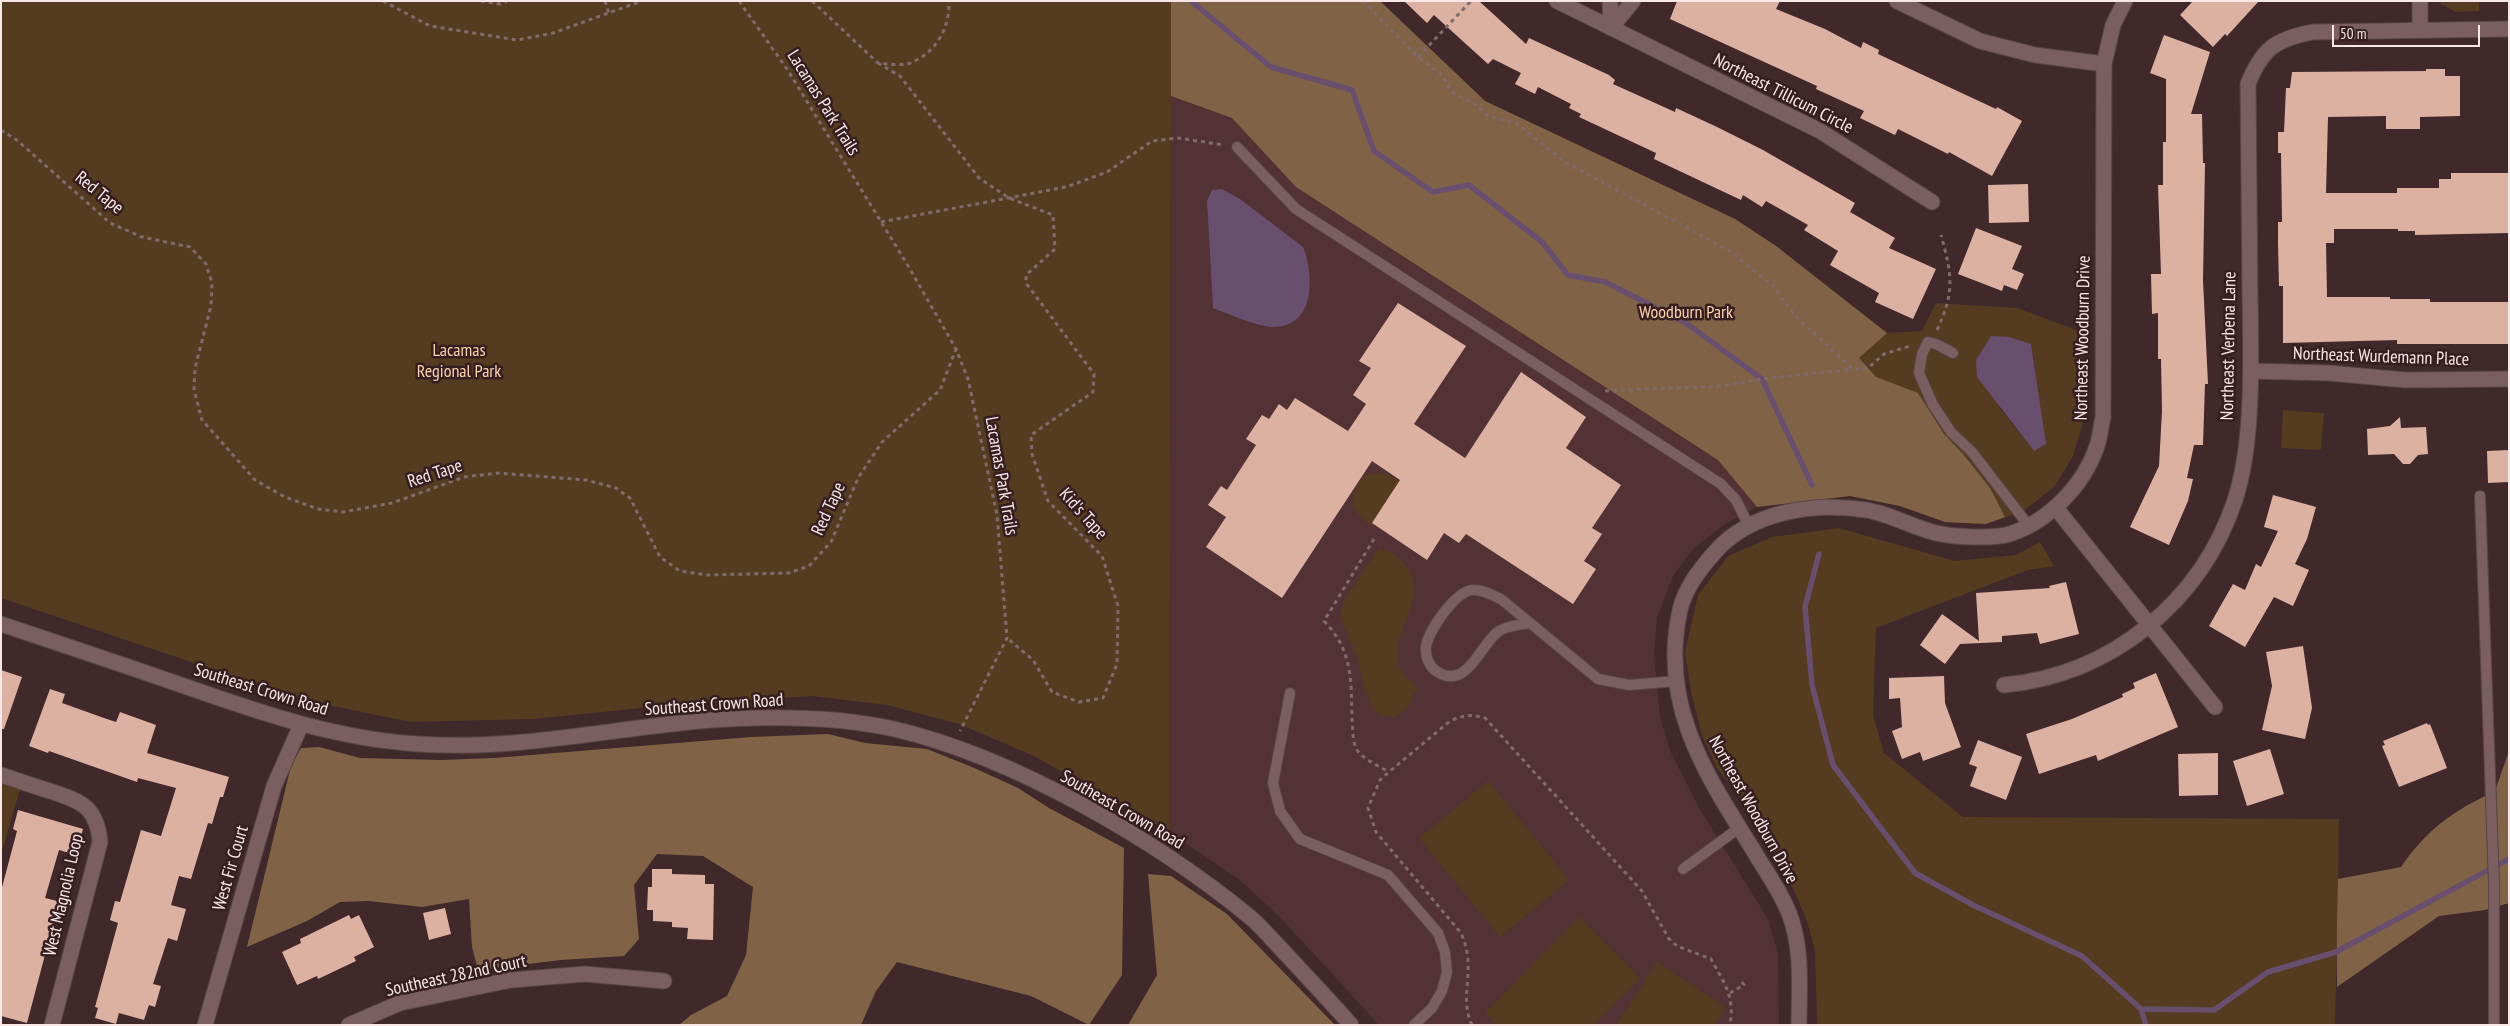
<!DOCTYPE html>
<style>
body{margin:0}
#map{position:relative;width:2510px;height:1026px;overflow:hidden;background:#41282a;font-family:"PT Sans Narrow",sans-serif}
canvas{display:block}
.frame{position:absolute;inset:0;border:2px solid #f9e7e8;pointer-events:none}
.scale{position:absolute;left:2332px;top:25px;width:148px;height:22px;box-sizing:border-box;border:2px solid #f9e7e8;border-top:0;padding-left:6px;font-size:15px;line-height:18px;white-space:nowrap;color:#f9e7e8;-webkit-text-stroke:4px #361e20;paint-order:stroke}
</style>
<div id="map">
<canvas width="2510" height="1026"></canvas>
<div class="frame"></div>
<div class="scale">50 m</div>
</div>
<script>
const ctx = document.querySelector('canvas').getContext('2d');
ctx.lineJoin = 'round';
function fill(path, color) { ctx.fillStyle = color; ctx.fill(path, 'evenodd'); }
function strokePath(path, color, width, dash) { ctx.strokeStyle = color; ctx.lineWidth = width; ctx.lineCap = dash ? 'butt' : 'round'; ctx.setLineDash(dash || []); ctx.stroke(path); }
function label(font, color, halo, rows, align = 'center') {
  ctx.font = font + ' "PT Sans Narrow",sans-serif'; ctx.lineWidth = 5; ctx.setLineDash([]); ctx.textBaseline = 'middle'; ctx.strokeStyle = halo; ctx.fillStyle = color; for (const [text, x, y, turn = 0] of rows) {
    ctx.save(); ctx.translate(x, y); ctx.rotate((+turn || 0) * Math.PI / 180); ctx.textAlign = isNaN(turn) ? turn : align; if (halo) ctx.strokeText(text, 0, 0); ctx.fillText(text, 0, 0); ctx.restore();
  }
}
fill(new Path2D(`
 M1171 96 1232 118 1296 187 1718 460 1757 507 1725 524 1693 549 1674 574 1657 618 1654 654 1660 717 1671 753 1698 806 1768 919 1778 954 1779 1025H1379L1278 915 1241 881 1169 832Z`), '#523234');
fill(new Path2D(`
 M1 1H1380L1485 101 1735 219 1776 246 1887 333 1922 331 1936 303 2017 308 2082 332 2084 419 2073 456 2055 486 2024 511 1986 524 1945 522 1900 506 1850 496 1757 507 1718 460 1296 187 1232 118 1171 96 1169 832 1034 756 959 724 887 705 812 696 651 707 533 719 410 722 304 700 1 598ZM2031 344 2035 368 2034 451 1999 407Z
 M2441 1H2479V11L2456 12 2441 4Z
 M2283 410 2324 413 2321 450 2281 448Z
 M1378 473 1389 475 1400 482 1372 526C1348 510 1349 497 1364 475Z
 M1839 528 1955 561 2016 555 2040 542 2054 566 2028 570 1876 628 1873 716 1884 753 1963 817 2339 819 2335 1025H1817L1815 950 1806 918 1783 867 1754 824 1742 799 1717 768 1702 735 1691 692 1685 652 1698 595 1728 556 1772 537Z
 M1379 548C1385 551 1394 554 1399 559 1441 592 1379 638 1403 673 1407 678 1412 682 1417 687L1408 708 1395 717 1381 716 1372 708 1364 688 1358 660 1340 616 1344 600Z
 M1488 781 1569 880 1500 937 1419 838Z
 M1 782 20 790 1 855Z
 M1579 917 1640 978 1594 1025H1497L1485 1013Z
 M1657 962 1726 1007 1714 1025H1616Z`), '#553b20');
fill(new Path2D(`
 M1171 1H1380L1485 101 1735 219 1776 246 1887 333 1859 358 1876 377 1918 393 1944 434 1963 454 1990 488 2005 517 1986 524 1945 522 1900 506 1850 496 1757 507 1718 460 1296 187 1232 118 1171 96Z
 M828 734 865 743 927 749 972 767 1018 788 1049 808 1124 848 1122 975 1089 1025 1031 996 897 962 876 991 861 1025H679L691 1015 727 996 746 955 753 887 703 856 657 854 634 885 639 939 624 956 561 960 478 970 472 947 469 899 422 907 369 901 340 902 307 921 247 947 291 766 301 748 319 747 360 758 441 760 494 758 751 737Z
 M2509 751V903L2485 910 2439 916 2337 987V934L2335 1025 2339 819 2338 879 2401 867C2429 827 2452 812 2495 791Z
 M1148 874 1171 876 1227 914 1335 1025H1128L1157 975Z`), '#806346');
fill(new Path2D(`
 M1222 189 1240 199 1303 247C1314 275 1316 324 1276 327 1260 328 1229 314 1213 308L1207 201 1212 190Z
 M1991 336 2009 337 2031 344 2046 444 2034 451 1977 377 1976 360Z`), '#684f6d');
strokePath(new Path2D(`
 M1191 1 1271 67 1352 90 1374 151 1433 192 1469 185 1542 242 1568 275 1605 282 1686 323 1762 379 1812 485
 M1819 554 1805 607 1812 685 1833 765 1915 873 1973 905 2082 956 2141 1009 2146 1025
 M2141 1009 2214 1010 2268 972 2336 952 2509 859`), '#684f6d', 5.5);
fill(new Path2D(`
 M1404 1H1479L1526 44 1529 38 1609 75 1615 80 1613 84 1675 112 1676 108 1715 126 1763 150 1855 203 1850 212 1895 238 1889 248 1936 269 1913 319 1875 302 1879 293 1830 265 1838 251 1804 230 1808 225 1766 201 1762 207 1743 195 1741 200 1654 159 1656 153 1579 117 1581 114 1569 108 1571 104 1538 87 1535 94 1515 84 1521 73 1493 59 1488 64 1434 15 1427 23Z
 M1677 1H1780L1776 9 1825 29 1861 48 1863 42 1879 50 1878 54 1996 109 1997 107 2022 121 1992 176 1949 152 1948 154 1898 129 1895 135 1860 118 1864 111 1816 89 1817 86 1670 19Z
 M2193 1H2259L2227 36 2225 34 2213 47 2180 15Z
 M2164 35 2210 52 2191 114H2202L2203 163H2205L2203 280 2208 384H2205L2203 445H2194L2187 478 2193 479 2188 501 2169 545 2130 527 2159 466 2162 411 2161 359H2158V313L2152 314 2151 274H2161L2158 185H2163V142H2166V79L2150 73Z
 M2426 69H2445V76H2460V116L2420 117V129H2386V116L2328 117 2326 193H2397V188H2439V179H2451V173H2509V233L2415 235V231H2398V229H2334V243H2326L2327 297H2390V299H2430V302H2509V344H2397V340L2283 343V286H2279L2278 244V222H2282L2281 153H2278V132H2284L2286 88H2290L2292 72 2426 71Z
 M2028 184 2029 222 1989 223 1988 185Z
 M1976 228 2022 246 2012 269 2024 274 2017 290 2004 285 2002 291 1958 274Z
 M1398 303 1466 346 1414 424 1465 458 1521 372 1586 417 1566 448 1621 485 1592 528 1602 534 1584 561 1596 569 1573 604 1466 534 1459 543 1444 533 1427 560 1372 523 1400 480 1372 461 1282 598 1206 547 1226 517 1208 505 1221 486 1227 490 1256 445 1246 439 1262 415 1269 419 1279 404 1287 410 1295 398 1348 431 1366 404 1353 395 1371 368 1359 361Z
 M2400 417 2401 428 2426 427 2428 454 2418 455 2410 464H2403L2394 454 2368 455 2367 429 2390 426Z
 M2509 450V482L2488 483 2487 451Z
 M2273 495 2316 507 2307 539 2295 564 2309 570 2293 606 2274 597 2245 647 2209 626 2233 584 2245 590 2256 564 2261 567 2278 531 2264 527Z
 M2066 582 2079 634 2040 644 2037 633 2002 636V642L1960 644 1945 664 1920 645 1942 614 1979 641 1976 593 2050 588 2049 586Z
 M2303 646 2312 708 2305 739 2262 730 2272 686 2266 652Z
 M1 670 22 677 4 729H1Z
 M2156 673 2178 727 2098 761 2096 755 2039 774 2026 734 2072 719 2123 697 2122 694 2135 688 2133 683Z
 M1944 676 1945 703 1961 747 1923 761 1920 752 1902 759 1892 731 1902 727 1900 698 1889 699V678Z
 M50 689 65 694 62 703 104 718 116 722 120 712 156 725 147 753 229 777 223 797H220L212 824 208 823 191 879 179 876 171 905 186 909 177 941 168 938 153 984 161 986 155 1007 149 1005 144 1020 119 1013 116 1024 95 1018 98 1008 95 1007 118 923 110 920 115 901 120 902 141 830 161 836 176 788 138 778 137 782 49 751 48 753 29 746Z
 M2427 723 2428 725 2430 724 2447 768 2399 787 2382 746 2385 745 2383 741Z
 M1978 740 2022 757 2006 800 1970 786 1977 767 1969 764Z
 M2270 749 2284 794 2247 806 2233 761Z
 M2218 753V795L2179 796 2178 754Z
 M18 810 83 829 76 855 59 850 45 898 61 902 57 917H55L27 1023 1 1016V891L17 831 13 829Z
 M652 869H672V874L705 875V884H714L713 940 687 939 688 928 672 927V922L653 921V910H647L648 887H652Z
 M445 908 451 934 429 940 423 913Z
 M349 915 351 919 359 915 374 947 354 957 356 961 318 979 317 976 297 985 282 952 301 943 300 939Z`), '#ddb1a2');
const service = new Path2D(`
 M1237 147 1296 209 1721 484 1736 500 1749 526
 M1953 353 1936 344 1928 342 1922 354 1919 373 1933 405 1951 432 1972 452 2029 526
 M2480 496 2494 884V1025
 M1529 623C1520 625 1507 626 1499 631 1480 644 1467 692 1436 671 1429 666 1425 656 1426 647 1428 631 1455 592 1472 590 1482 589 1492 595 1501 599L1598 679 1629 685 1677 681
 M1290 693 1273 783 1280 811 1300 839 1388 875 1438 933 1445 952 1447 972 1442 991 1432 1008 1414 1025
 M1683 869 1739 828`);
const minor = new Path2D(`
 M1557 1 1820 131 1932 202
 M1610 1 1611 28
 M1897 1 1980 41 2035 55 2104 64
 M2420 1V30
 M1611 28 1633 1
 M2251 371 2329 373 2405 380 2509 379
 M2056 508 2215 707
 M2004 685C2111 675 2201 602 2235 500 2254 442 2251 357 2250 296 2249 226 2249 155 2248 84 2262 49 2275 39 2313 32L2509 29
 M1 775C17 780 33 786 50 791 80 801 97 806 100 842L52 1025
 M205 1025 274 786 301 725
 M349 1025 400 1003 511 980 585 974 664 981`);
const tertiary = new Path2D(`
 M1 624C64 645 127 666 190 688 264 714 338 739 418 744 532 752 642 720 755 718 801 717 849 719 894 729 1014 757 1156 840 1250 917 1263 928 1274 942 1286 954 1308 978 1330 1001 1351 1025
 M1799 1025C1799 987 1803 949 1789 913 1780 890 1764 869 1752 848 1705 773 1659 704 1680 610 1685 588 1700 569 1715 552 1751 511 1814 502 1866 510 1892 514 1917 530 1941 534 1958 537 1993 539 2010 534 2049 521 2084 485 2097 446 2100 437 2101 426 2103 417L2104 64 2113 25 2125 1`);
strokePath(service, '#594446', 12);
strokePath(minor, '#594446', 17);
strokePath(tertiary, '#594446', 17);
strokePath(new Path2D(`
 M383 1 430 26 517 40 553 33 642 1
 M481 1 500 4 507 1
 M605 1 609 14
 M739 1 787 69 907 264 956 349 968 379 997 515 1007 638 960 731
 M812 1 878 63C887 64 901 66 910 63 936 53 950 28 949 1
 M1363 1 1418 57 1442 75 1452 92 1474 104 1490 117 1516 123 1565 162 1730 251 1773 286 1796 317 1853 369 1868 368 1884 354 1910 346
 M1418 57 1471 1
 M878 63 900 76 979 178 1009 198 1053 215 1055 249 1026 275V283L1094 374 1093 392 1031 435 1032 454 1048 501 1102 556 1118 606 1117 664 1103 698 1079 702 1052 692 1033 660 1007 638
 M1 130 18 141 110 223 142 237 190 247 206 264 212 283 211 306 195 368 194 390 202 420 255 480 285 497 318 509 343 512 392 503 464 477 498 473 586 480 616 488 630 498 660 557 680 571 708 575 789 573 809 566 831 542 858 478 882 442 940 390 956 349
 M881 222 1066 187 1107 172 1152 141 1178 138 1224 145
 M1937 330C1955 292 1952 275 1941 235
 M1605 391 1721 386 1762 379 1853 369
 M1374 539 1324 621C1353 651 1351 680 1352 719 1353 729 1352 741 1357 750 1364 760 1379 766 1389 772
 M1730 993 1744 985 1742 982
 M1472 1025C1462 1004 1469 985 1468 963 1468 952 1465 943 1461 933L1376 832 1368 808 1380 780 1389 772 1450 721C1463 715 1471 714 1485 718L1642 891 1669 939 1677 946 1711 959C1724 983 1735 996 1730 1025`), '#816a6c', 3, [4, 4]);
strokePath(service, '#7b5e60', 10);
strokePath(minor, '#7b5e60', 15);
strokePath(tertiary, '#7b5e60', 15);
label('18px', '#f9e7e8', '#361e20', [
 ["Northeast Tillicum Circle",1783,94,27],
 ["Lacamas Park Trails",823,103,58],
 ["Red Tape",99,193,39],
 ["Northeast Woodburn Drive",2083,338,-89],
 ["Northeast Verbena Lane",2229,346,-89],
 ["Northeast Wurdemann Place",2381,357,2],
 ["Red Tape",435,474,-18],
 ["Lacamas Park Trails",1001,476,80],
 ["Red Tape",829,509,-65],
 ["Kid's Tape",1083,514,48],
 ["Southeast Crown Road",261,690,17],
 ["Southeast Crown Road",714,705,-4],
 ["Southeast Crown Road",1122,810,30],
 ["Northeast Woodburn Drive",1753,810,61],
 ["West Fir Court",231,868,-74],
 ["West Magnolia Loop",64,895,-77],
 ["Southeast 282nd Court",456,976,-12]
]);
label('18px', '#fcd4ac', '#361e20', [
 ["Woodburn Park",1686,313],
 ["Lacamas",459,351],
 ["Regional Park",459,372]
]);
</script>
